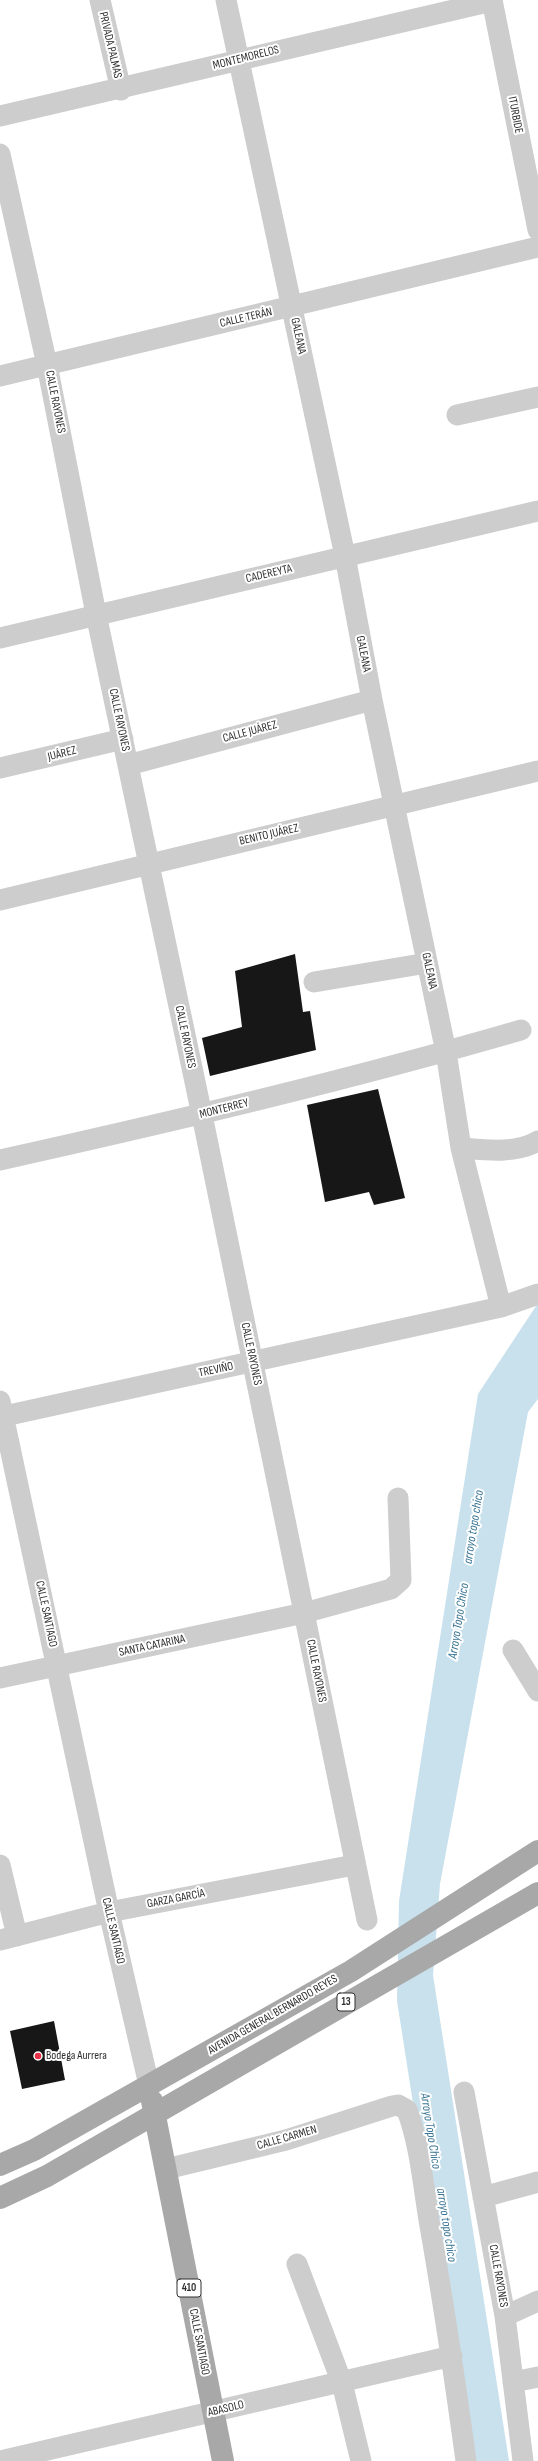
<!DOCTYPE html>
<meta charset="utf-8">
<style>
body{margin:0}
canvas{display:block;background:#fff}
</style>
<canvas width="538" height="2461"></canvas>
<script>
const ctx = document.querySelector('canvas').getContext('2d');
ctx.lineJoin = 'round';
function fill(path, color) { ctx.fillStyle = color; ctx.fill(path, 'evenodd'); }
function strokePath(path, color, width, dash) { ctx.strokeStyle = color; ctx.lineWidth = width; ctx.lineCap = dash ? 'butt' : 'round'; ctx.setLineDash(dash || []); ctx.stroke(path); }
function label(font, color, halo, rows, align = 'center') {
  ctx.font = font + ' "Sofia Sans Condensed",sans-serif'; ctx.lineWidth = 4; ctx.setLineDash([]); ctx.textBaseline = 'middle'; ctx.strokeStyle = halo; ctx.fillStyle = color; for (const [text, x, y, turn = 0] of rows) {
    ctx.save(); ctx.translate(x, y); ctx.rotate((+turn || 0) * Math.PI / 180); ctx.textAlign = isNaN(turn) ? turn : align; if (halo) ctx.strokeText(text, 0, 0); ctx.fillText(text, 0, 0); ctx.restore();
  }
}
fill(new Path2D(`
 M538 1303V1399L528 1412 440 1884 433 1975 509 2461H469L397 2001 399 1901 478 1394Z`), '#c9e1ed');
fill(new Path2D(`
 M295 954 303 1012 310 1011 316 1050 210 1076 202 1038 242 1027 235 971Z
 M378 1089 405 1198 374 1205 369 1192 325 1202 307 1105Z
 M54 2021 65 2080 22 2089 10 2031Z`), '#171717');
strokePath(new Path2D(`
 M100 0 121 90
 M226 0 345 556 372 700 446 1052 461 1148 501 1307
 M492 0 538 230
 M0 116 492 1
 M0 154 47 365 96 614 202 1115 367 1920
 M0 376 538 247
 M457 415 538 397
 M0 638 538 511
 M128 765 372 700
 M0 768 123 739
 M0 900 538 771
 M314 982 427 963
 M461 1148C486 1150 516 1154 538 1141
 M0 1160C175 1121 349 1080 521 1030
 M0 1401 109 1912 149 2085
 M0 1417 501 1307 538 1294
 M513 1650 538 1691
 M0 1678 304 1613 391 1589 401 1580 398 1498
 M0 1865 17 1936
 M0 1940 109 1912 354 1865
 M464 2092 505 2316 523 2461
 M166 2169 286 2140 392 2106 398 2105 407 2110C420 2145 423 2184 429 2220 443 2300 455 2380 466 2461
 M483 2197 538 2182
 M297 2264 342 2383 361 2461
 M505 2316 538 2301
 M513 2382 538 2377
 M0 2461 452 2356`), '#cdcdcd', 21);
strokePath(new Path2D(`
 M152 2101 223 2461
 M0 2165 34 2150 351 1971 538 1851
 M0 2198 47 2176 538 1893`), '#a8a8a8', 22);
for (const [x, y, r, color] of [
 [38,2056,4,"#e93047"]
]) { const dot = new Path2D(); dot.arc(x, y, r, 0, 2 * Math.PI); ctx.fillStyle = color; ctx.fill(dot); strokePath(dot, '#fff', 1.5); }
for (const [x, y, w] of [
 [346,2002,18],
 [189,2288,24]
]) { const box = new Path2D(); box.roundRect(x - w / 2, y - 9, w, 18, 3); ctx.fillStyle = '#fff'; ctx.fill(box); strokePath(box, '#303030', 1); }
label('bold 11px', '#303030', null, [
 ["13",346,2002],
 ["410",189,2288]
]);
label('12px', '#303030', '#fff', [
 ["PRIVADA PALMAS",110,45,77],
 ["MONTEMORELOS",246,58,-14],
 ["ITURBIDE",515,115,79],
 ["CALLE TERÁN",246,318,-13],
 ["GALEANA",298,336,78],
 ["CALLE RAYONES",55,402,79],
 ["CADEREYTA",269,574,-13],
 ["GALEANA",363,654,79],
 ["CALLE RAYONES",119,720,78],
 ["CALLE JUÁREZ",250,732,-15],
 ["JUÁREZ",62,754,-14],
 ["BENITO JUÁREZ",269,835,-13],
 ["GALEANA",429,971,78],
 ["CALLE RAYONES",185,1037,78],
 ["MONTERREY",224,1109,-14],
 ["CALLE RAYONES",251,1354,78],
 ["TREVIÑO",216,1370,-12],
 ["CALLE SANTIAGO",46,1614,78],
 ["SANTA CATARINA",152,1646,-12],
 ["CALLE RAYONES",316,1671,79],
 ["GARZA GARCÍA",176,1899,-11],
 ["CALLE SANTIAGO",113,1931,77],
 ["AVENIDA GENERAL BERNARDO REYES",273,2015,-30],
 ["CALLE CARMEN",287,2138,-16],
 ["CALLE RAYONES",498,2276,80],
 ["CALLE SANTIAGO",199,2342,79],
 ["ABASOLO",226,2409,-13]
]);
label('12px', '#303030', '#fff', [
 ["Bodega Aurrera",46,2056]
], 'left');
label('italic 13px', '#3b7694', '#fff', [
 ["arroyo topo chico",474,1527,-81],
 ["Arroyo Topo Chico",459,1621,-81],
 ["Arroyo Topo Chico",430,2131,81],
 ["arroyo topo chico",446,2225,81]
]);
</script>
